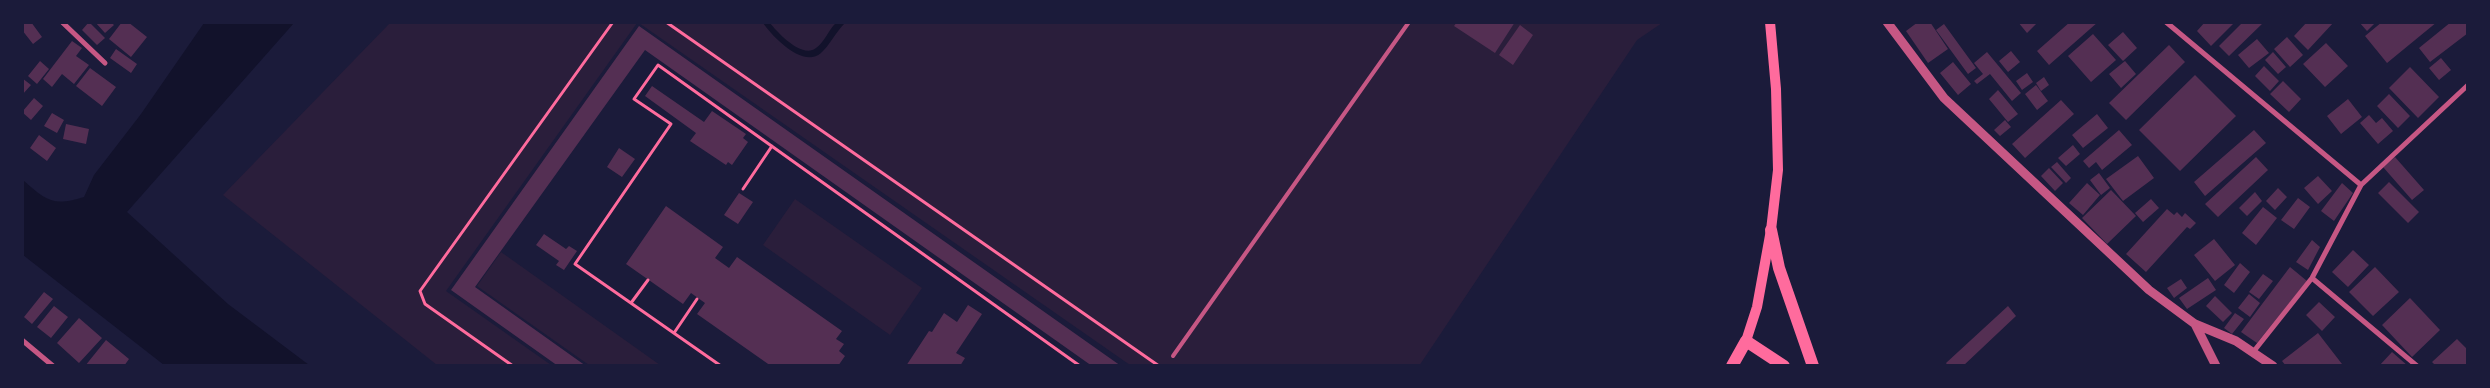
<!DOCTYPE html>
<style>
body{margin:0}
#map{position:relative;width:2490px;height:388px;overflow:hidden;background:#1b1b3a;font-family:"Fira Sans",sans-serif}
canvas{display:block}
.frame{position:absolute;inset:0;border:24px solid #1b1b3a;pointer-events:none}
</style>
<div id="map">
<canvas width="2490" height="388"></canvas>
<div class="frame"></div>
</div>
<script>
const ctx = document.querySelector('canvas').getContext('2d');
ctx.lineJoin = 'round';
function fill(path, color) { ctx.fillStyle = color; ctx.fill(path, 'evenodd'); }
function strokePath(path, color, width, dash) { ctx.strokeStyle = color; ctx.lineWidth = width; ctx.lineCap = dash ? 'butt' : 'round'; ctx.setLineDash(dash || []); ctx.stroke(path); }
fill(new Path2D(`
 M390 23H637L446 291 551 365H437L223 195Z
 M639 23H1662L1637 40 1419 366 1130 365Z
 M795 199 922 288 890 335 763 245Z
 M501 252 660 365H589L477 286Z`), '#2a1e3b');
fill(new Path2D(`
 M204 23H294L127 212 228 304 309 365H164L23 255V180C46 200 52 207 84 197L94 175 141 114Z
 M763 23H770C778 33 802 59 816 48 824 43 829 29 836 23H845C836 32 829 46 821 53 803 69 772 36 763 23Z`), '#12122b');
fill(new Path2D(`
 M22 22H31L42 37 33 44 22 30Z
 M89 22 105 38 97 45 82 30Z
 M95 22H111L114 25 105 33Z
 M122 22H128L147 37 131 57 109 39Z
 M1457 22H1515L1495 53 1454 26Z
 M1918 22H1930L1948 49 1928 63 1906 31Z
 M2018 22H2038L2027 33Z
 M2070 22H2098L2049 65 2037 51Z
 M2205 22H2235L2211 46 2197 31Z
 M2243 22H2264L2229 56 2219 46Z
 M2307 22H2334L2308 50 2294 36Z
 M2359 22H2376L2367 31Z
 M2382 22H2437L2387 63 2365 36Z
 M2451 22H2468V33L2430 62 2419 48Z
 M1944 24 1976 68 1968 74 1936 30Z
 M1520 25 1533 35 1513 65 1499 55Z
 M639 26 1121 366H1092L645 50 475 287 586 366H558L451 290Z
 M2123 32 2137 48 2123 61 2108 45Z
 M2093 34 2116 60 2091 82 2068 56Z
 M2287 37 2303 55 2290 67 2274 49Z
 M2257 39 2269 53 2249 68 2238 55Z
 M72 41 82 48 76 56 89 65 74 84 62 74 52 87 43 79Z
 M2326 43 2348 66 2325 87 2303 64Z
 M2169 45 2185 62 2126 120 2109 103Z
 M116 49 137 64 131 73 110 58Z
 M2011 51 2020 62 2008 72 1999 61Z
 M1987 52 2021 93 2012 101 1990 74 1977 84 1974 81 1983 74 1974 63Z
 M2273 52 2286 67 2278 74 2265 60Z
 M2441 58 2451 70 2439 80 2429 68Z
 M40 61 49 69 37 84 28 76Z
 M2125 61 2136 74 2121 88 2109 74Z
 M1953 62 1971 84 1958 95 1940 73Z
 M2264 66 2279 81 2270 91 2255 76Z
 M2410 67 2439 97 2418 118 2389 88Z
 M90 68 116 87 102 106 76 86Z
 M2027 73 2033 82 2022 90 2016 81Z
 M2195 75 2236 116 2180 171 2139 130Z
 M2044 77 2049 85 2041 91 2036 83Z
 M22 78 31 85 22 95Z
 M2283 81 2301 99 2289 112 2270 94Z
 M2036 85 2048 101 2037 110 2025 94Z
 M652 86 704 122 712 111 746 134 743 138 748 142 732 165 728 162 726 165 690 141 696 133 645 96Z
 M1998 90 2018 114 2008 122 1989 99Z
 M2389 94 2410 116 2398 128 2377 106Z
 M34 98 43 106 31 120 22 112Z
 M2348 99 2362 117 2341 134 2327 116Z
 M2061 100 2074 114 2025 158 2012 144Z
 M52 113 64 120 57 133 44 126Z
 M2097 114 2108 128 2083 148 2072 135Z
 M2369 115 2376 123 2382 118 2393 131 2378 144 2360 123Z
 M2005 120 2011 127 2000 136 1994 130Z
 M66 124 89 129 86 144 63 139Z
 M2119 130 2132 145 2102 170 2096 162 2089 168 2083 161Z
 M2254 130 2266 143 2205 196 2194 182Z
 M39 135 56 148 47 161 30 148Z
 M2073 145 2080 154 2066 166 2058 158Z
 M619 148 635 159 622 177 607 167Z
 M2138 156 2154 178 2123 201 2106 179Z
 M2256 157 2268 170 2218 217 2205 204Z
 M2395 157 2424 190 2412 200 2383 167Z
 M2057 162 2071 178 2066 183 2051 167Z
 M2049 168 2063 183 2055 191 2041 176Z
 M2099 173 2110 188 2101 195 2090 180Z
 M2318 176 2332 191 2318 204 2304 188Z
 M2389 182 2419 212 2408 223 2378 193Z
 M2087 183 2100 195 2083 215 2069 203Z
 M2342 183 2353 193 2334 221 2321 211Z
 M2278 188 2287 197 2275 210 2266 201Z
 M2111 190 2136 216 2107 244 2082 218Z
 M2255 192 2262 201 2247 216 2239 208Z
 M739 193 753 202 738 224 724 215Z
 M2298 198 2310 207 2294 229 2281 220Z
 M2151 199 2159 208 2143 222 2135 213Z
 M666 206 723 247 715 258 729 268 737 257 842 331 836 339 844 344 839 351 845 356 838 366H771L697 314 705 303 691 293 683 304 626 264Z
 M2263 207 2277 218 2256 245 2242 233Z
 M2167 209 2174 215 2177 212 2182 217 2185 213 2196 223 2190 229 2187 227 2146 272 2126 254Z
 M544 234 566 249 569 246 577 251 564 270 556 265 559 261 536 245Z
 M2214 239 2235 265 2215 281 2194 255Z
 M2312 240 2320 247 2308 270 2296 262Z
 M2353 250 2369 265 2348 287 2332 272Z
 M2240 263 2250 272 2234 293 2224 285Z
 M2290 267 2307 281 2257 343 2241 332Z
 M2375 267 2399 292 2373 316 2349 292Z
 M2263 274 2273 281 2259 299 2249 292Z
 M2208 278 2216 290 2187 309 2179 298Z
 M2181 279 2187 288 2174 298 2167 288Z
 M44 292 53 299 32 324 24 317Z
 M2249 294 2260 303 2250 317 2238 308Z
 M2215 296 2232 313 2223 322 2206 306Z
 M2410 298 2440 330 2412 357 2382 325Z
 M2319 302 2335 317 2322 331 2306 315Z
 M968 305 982 314 956 353 965 358 960 366H906L929 331 932 332 944 313 957 322Z
 M54 306 68 317 51 338 37 327Z
 M2008 306 2016 316 1963 366H1948L1946 363Z
 M2235 313 2244 319 2232 334 2224 328Z
 M79 318 102 338 79 363 57 343Z
 M2318 333 2342 364 2286 366 2282 361Z
 M2457 339 2468 350V366H2436L2432 362Z
 M106 340 129 359 124 366H85Z
 M2392 352 2408 366H2379Z`), '#542f53');
strokePath(new Path2D(`
 M666 22 1159 366
 M743 189 772 146
 M631 303 648 280
 M674 333 697 299
 M513 366 425 304 420 291 613 22
 M721 366 575 264 671 124 634 99 658 65 1080 366`), '#ff6b9d', 3);
strokePath(new Path2D(`
 M1173 356 1409 22`), '#c65784', 4);
strokePath(new Path2D(`
 M62 22 105 63
 M2166 22 2361 185 2468 85
 M2312 278 2417 366
 M22 340 53 366
 M2254 351 2312 278 2361 185`), '#c65784', 5);
strokePath(new Path2D(`
 M1887 22 1944 98 2149 290 2195 324 2236 341 2273 366
 M2195 324 2216 366`), '#c65784', 9);
strokePath(new Path2D(`
 M1746 341 1757 307 1771 230 1778 170 1776 89 1770 22`), '#ff6b9d', 10);
strokePath(new Path2D(`
 M1771 230 1779 268 1813 366
 M1732 366 1746 341 1784 366`), '#ff6b9d', 12);
</script>
